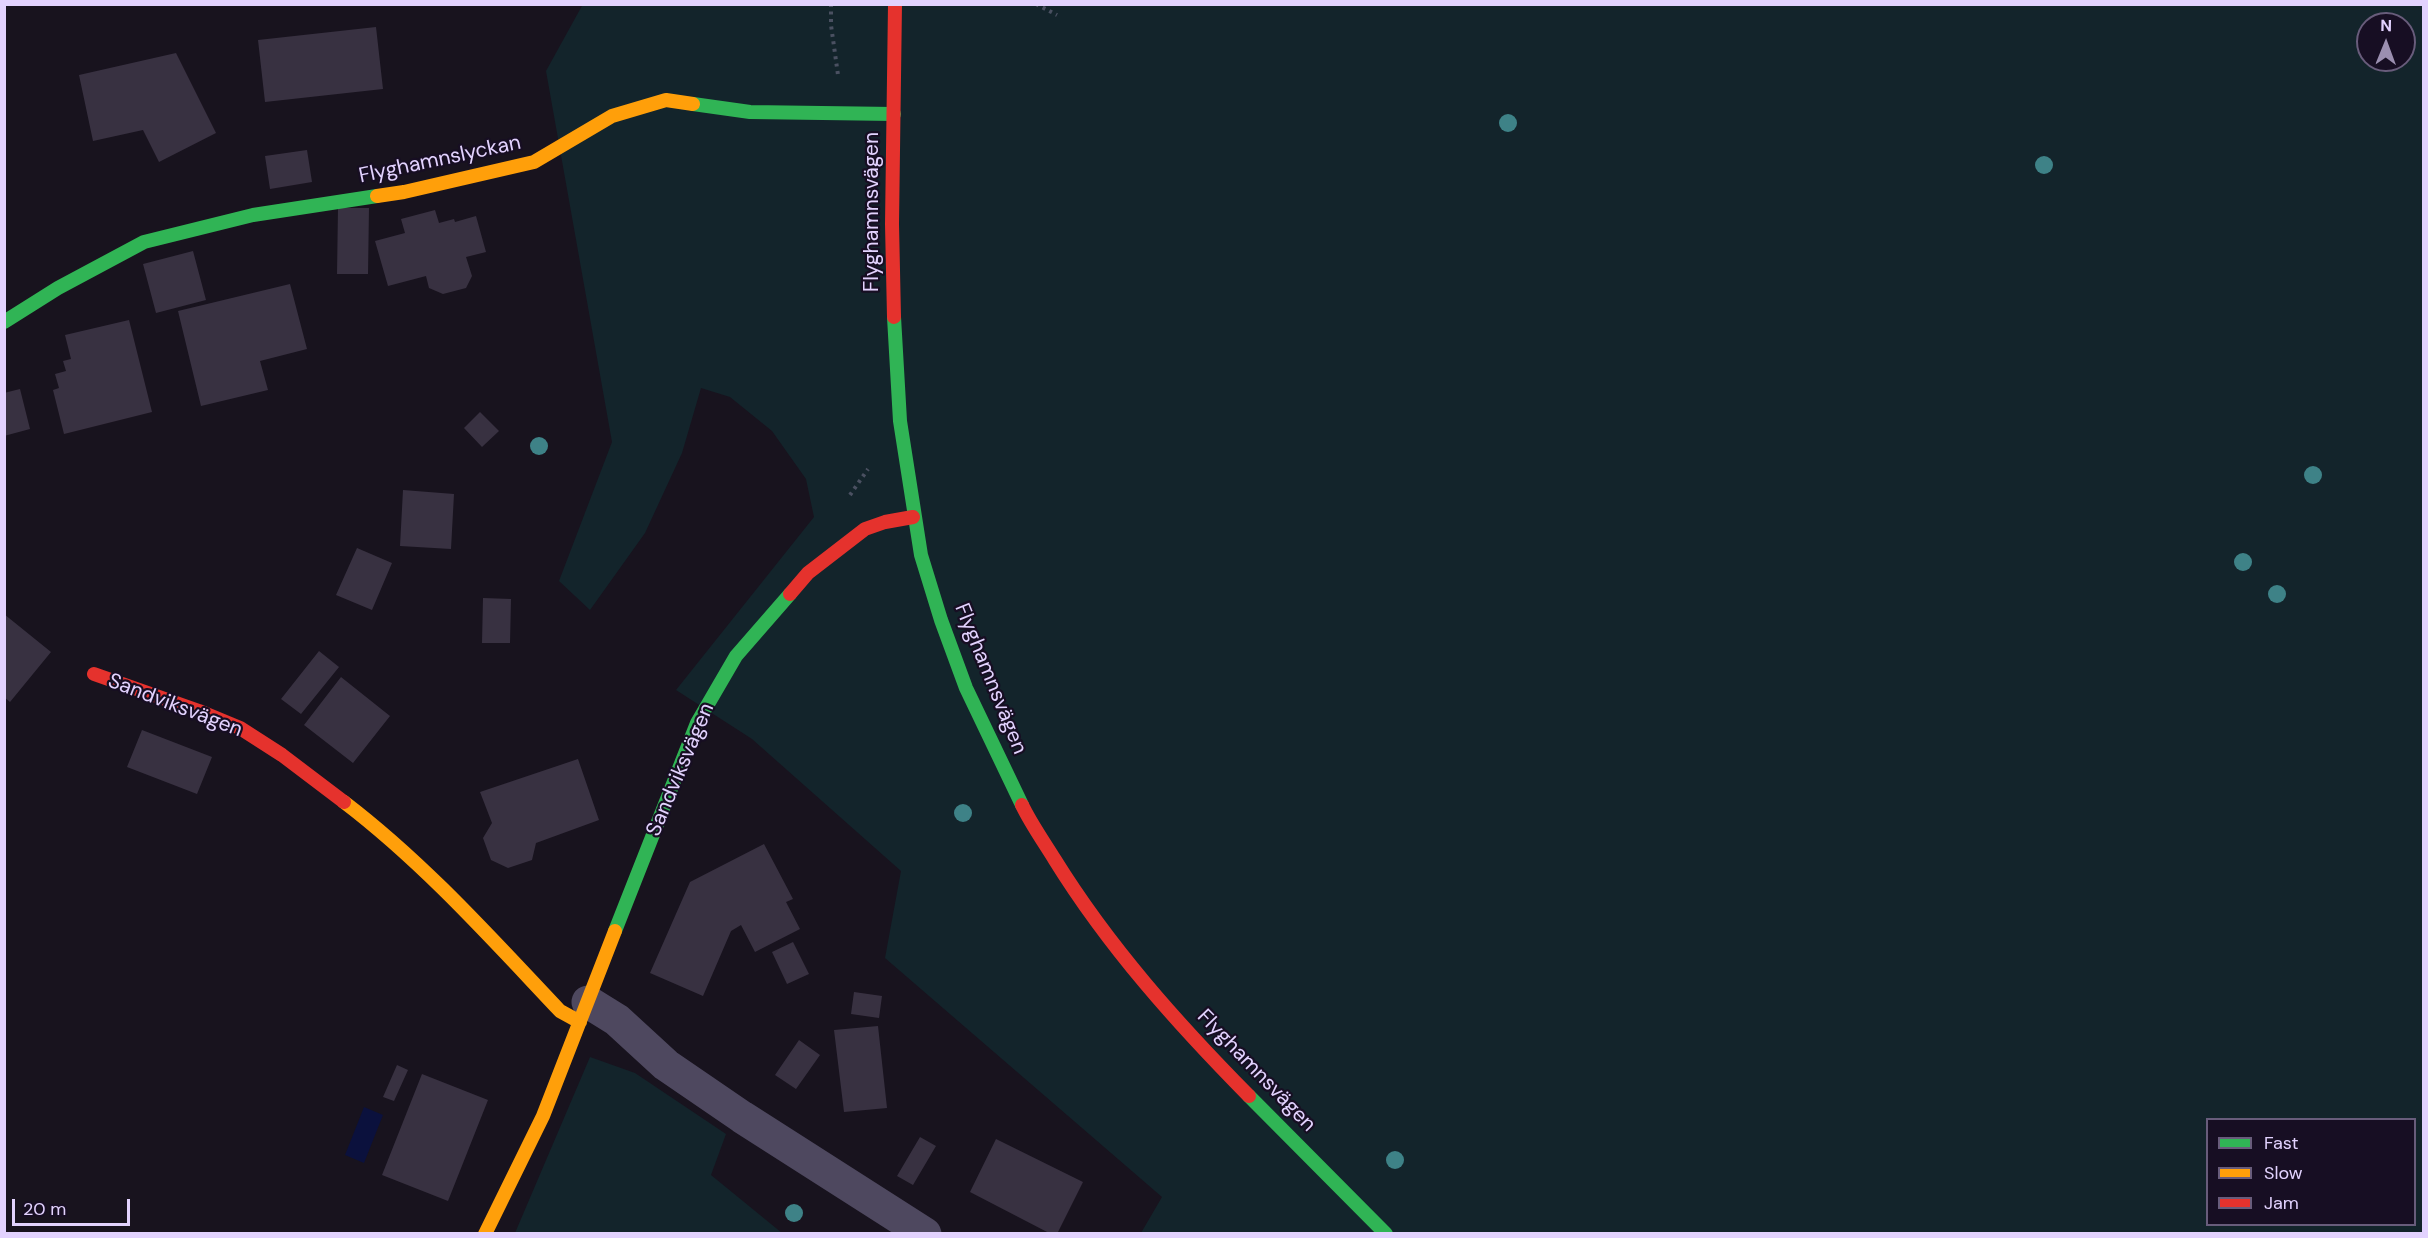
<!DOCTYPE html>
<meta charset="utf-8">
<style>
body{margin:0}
#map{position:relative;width:2428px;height:1238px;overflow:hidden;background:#18131e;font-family:"DM Sans",sans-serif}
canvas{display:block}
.frame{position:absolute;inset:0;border:6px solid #e2d2fe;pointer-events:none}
.legend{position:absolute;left:2206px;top:1118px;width:210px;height:108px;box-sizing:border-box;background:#170e23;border:2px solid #685c7b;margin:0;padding:8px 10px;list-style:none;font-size:18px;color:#e2d2fe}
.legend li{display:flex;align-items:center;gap:12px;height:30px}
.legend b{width:30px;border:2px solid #685c7b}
.north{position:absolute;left:2356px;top:12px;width:60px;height:60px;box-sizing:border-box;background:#170e23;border:2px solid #685c7b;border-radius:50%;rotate:1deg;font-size:16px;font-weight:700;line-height:24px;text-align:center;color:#e2d2fe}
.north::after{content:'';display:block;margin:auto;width:21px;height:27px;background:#9b8fb0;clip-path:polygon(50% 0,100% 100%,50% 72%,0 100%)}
.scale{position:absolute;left:12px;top:1199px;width:118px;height:27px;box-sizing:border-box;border:3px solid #e2d2fe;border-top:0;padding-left:8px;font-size:18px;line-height:21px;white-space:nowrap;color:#e2d2fe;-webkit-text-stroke:4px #170e23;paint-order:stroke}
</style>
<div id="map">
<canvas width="2428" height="1238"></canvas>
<div class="frame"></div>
<ul class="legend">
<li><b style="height:8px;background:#30b455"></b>Fast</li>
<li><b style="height:8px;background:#ff9f0a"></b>Slow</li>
<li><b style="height:8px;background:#e5322d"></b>Jam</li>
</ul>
<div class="north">N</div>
<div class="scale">20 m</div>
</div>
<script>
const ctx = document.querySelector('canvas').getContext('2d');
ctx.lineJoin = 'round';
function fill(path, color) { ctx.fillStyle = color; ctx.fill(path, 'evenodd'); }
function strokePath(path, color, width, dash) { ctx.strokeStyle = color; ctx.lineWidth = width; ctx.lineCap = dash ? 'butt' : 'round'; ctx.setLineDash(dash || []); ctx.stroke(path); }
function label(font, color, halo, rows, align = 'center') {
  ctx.font = font + ' "DM Sans",sans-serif'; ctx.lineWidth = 4.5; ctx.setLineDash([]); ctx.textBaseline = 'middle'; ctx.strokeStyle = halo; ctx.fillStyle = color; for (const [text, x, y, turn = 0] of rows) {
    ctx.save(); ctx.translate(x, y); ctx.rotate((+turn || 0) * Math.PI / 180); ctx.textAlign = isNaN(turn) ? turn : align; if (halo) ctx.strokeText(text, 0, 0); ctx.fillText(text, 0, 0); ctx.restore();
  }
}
fill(new Path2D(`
 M583 4 2423 5V1233H1141L1162 1197 885 958 901 871 752 739 676 690 814 517 806 479 772 431 730 397 701 388 682 453 645 533 590 610 559 581 612 442 546 71ZM2368 24H2404V60H2368ZM2208 1120H2414V1224H2208Z
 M590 1057 635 1073 726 1134 711 1175 782 1233H515Z`), '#13242b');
fill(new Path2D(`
 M364 1107 383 1115 364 1163 345 1155Z`), '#0b113d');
fill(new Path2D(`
 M376 27 383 89 265 102 258 40Z
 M176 53 216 133 159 162 143 130 93 141 79 75Z
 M307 150 312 182 270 189 265 156Z
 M338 208H369L368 274H337Z
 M435 210 439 223 454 219 455 222 476 216 486 252 466 257 472 276 466 288 443 294 429 288 426 276 388 286 375 241 405 233 401 219Z
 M193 251 206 300 156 313 143 264Z
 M290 284 307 349 260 361 268 390 201 406 178 311Z
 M129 320 152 412 64 434 53 390 59 388 55 374 66 371 63 361 71 359 65 335Z
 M20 389 30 429 4 436V393Z
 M480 412 499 431 482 447 464 428Z
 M403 490 454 494 451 549 400 546Z
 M357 548 392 563 372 610 336 595Z
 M483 598 511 599 510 643H482Z
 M4 614 51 652 10 702 4 697Z
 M319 651 339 667 301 714 281 699Z
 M341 677 390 716 353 763 304 725Z
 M142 730 212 757 197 794 127 767Z
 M578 759 599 820 536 843 532 860 508 868 491 860 483 838 492 823 480 792Z
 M764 844 793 899 786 902 800 929 755 952 741 925 731 931 703 996 650 973 690 882Z
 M793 942 809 974 787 984 772 952Z
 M854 992 882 996 879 1018 851 1014Z
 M878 1026 887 1108 844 1112 834 1030Z
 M799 1040 820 1055 796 1089 775 1075Z
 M397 1065 408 1070 394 1101 383 1097Z
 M422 1074 488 1100 448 1201 382 1175Z
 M920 1137 936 1146 913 1185 897 1176Z
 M996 1139 1083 1182 1057 1234H1051L970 1192Z`), '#383141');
strokePath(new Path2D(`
 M831 4V25L838 75
 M1036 4 1057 15
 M850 495 868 469`), '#4a5061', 4, [3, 4.5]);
strokePath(new Path2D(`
 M588 1002 617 1020 666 1065 742 1117 925 1234`), '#4e485f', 33);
strokePath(new Path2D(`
 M693 104 750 112 894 114
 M894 317 900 421 921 555 941 620 966 688 1022 805
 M4 322 58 288 144 242 253 215 377 196
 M615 931 697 723 736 656 790 594
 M1249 1096 1386 1234`), '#30b455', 14);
strokePath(new Path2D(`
 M377 196 404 192 534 162 612 116 666 100 693 104
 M344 802C424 863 491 938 560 1011L580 1022
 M485 1234 543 1116 615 931`), '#ff9f0a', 14);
strokePath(new Path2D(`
 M894 317 892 224 895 4
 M790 594 808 573 865 529 885 522 913 517
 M94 674 199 711 240 728 282 755 344 802
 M1022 805C1031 824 1044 842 1055 860 1109 947 1177 1023 1249 1096`), '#e5322d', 14);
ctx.fillStyle = '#3e8287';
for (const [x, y] of [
 [1508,123],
 [2044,165],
 [539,446],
 [2313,475],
 [2243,562],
 [2277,594],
 [963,813],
 [1395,1160],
 [794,1213]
]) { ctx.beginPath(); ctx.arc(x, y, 9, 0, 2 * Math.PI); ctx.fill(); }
label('21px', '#e2d2fe', '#170e23', [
 ["Flyghamnslyckan",440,160,-12],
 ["Flyghamnsvägen",872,212,-90],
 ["Flyghamnsvägen",990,679,68],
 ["Sandviksvägen",175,706,21],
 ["Sandviksvägen",681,770,-67],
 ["Flyghamnsvägen",1256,1071,46]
]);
</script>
